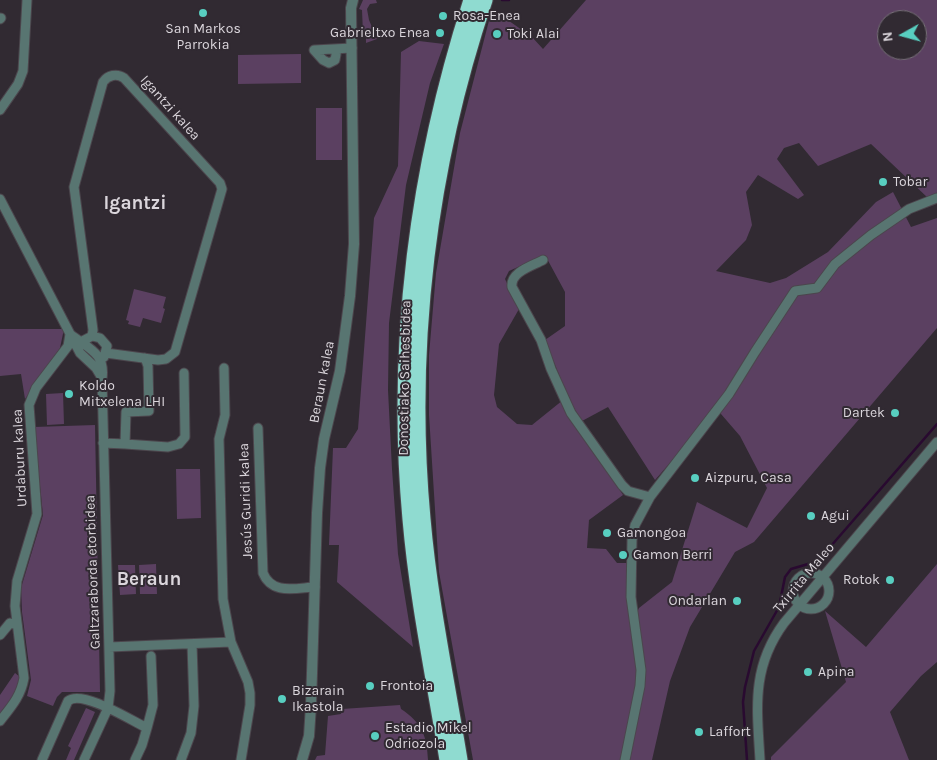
<!DOCTYPE html>
<meta charset="utf-8">
<style>
body{margin:0}
#map{position:relative;width:937px;height:760px;overflow:hidden;background:#312a32;font-family:Karla,sans-serif}
canvas{display:block}
.north{position:absolute;left:877px;top:10px;width:50px;height:50px;box-sizing:border-box;background:#312a32;border:1px solid #756f76;border-radius:50%;rotate:263deg;font-size:14px;font-weight:700;line-height:20px;text-align:center;color:#dbd6dc}
.north::after{content:'';display:block;margin:auto;width:18px;height:22px;background:#58cec0;clip-path:polygon(50% 0,100% 100%,50% 72%,0 100%)}
</style>
<div id="map">
<canvas width="937" height="760"></canvas>
<div class="north">N</div>
</div>
<script>
const ctx = document.querySelector('canvas').getContext('2d');
ctx.lineJoin = 'round';
function fill(path, color) { ctx.fillStyle = color; ctx.fill(path, 'evenodd'); }
function strokePath(path, color, width, dash) { ctx.strokeStyle = color; ctx.lineWidth = width; ctx.lineCap = dash ? 'butt' : 'round'; ctx.setLineDash(dash || []); ctx.stroke(path); }
function label(font, color, halo, rows, align = 'center') {
  ctx.font = font + ' Karla,sans-serif'; ctx.lineWidth = 4; ctx.setLineDash([]); ctx.textBaseline = 'middle'; ctx.strokeStyle = halo; ctx.fillStyle = color; for (const [text, x, y, turn = 0] of rows) {
    ctx.save(); ctx.translate(x, y); ctx.rotate((+turn || 0) * Math.PI / 180); ctx.textAlign = isNaN(turn) ? turn : align; if (halo) ctx.strokeText(text, 0, 0); ctx.fillText(text, 0, 0); ctx.restore();
  }
}
fill(new Path2D(`
 M363 0H376L377 3 370 4 367 9 369 20 377 39 366 43V34H363L362 10 359 9Z
 M586 0H937V195L928 198 871 144 818 166 799 143 784 148 777 159 804 195 798 199 758 175 746 192 752 225 746 240 716 271 770 283 786 278 828 252 876 202 893 192 911 227 937 218V328L754 542 735 552 690 627 670 681 652 760H627L644 671 635 617 639 608 672 582 697 502 747 528 767 488 740 436 721 414 719 400 682 449 655 480 608 407 582 421 570 402 545 340 565 326V292L545 255 509 271 505 279 519 309 499 344 494 395 497 407 517 424 532 425 563 400 584 436 623 495 589 520 587 548 606 549 617 563H630L637 668 636 696 622 760H473L439 572 429 415V355L436 273 460 133 492 9 532 37 543 49ZM887 20H917V50H887Z
 M419 41 444 44 430 83 406 185 389 323 388 390 392 469 398 554 413 647 337 582 339 545H329L333 448H346L358 429 374 218 398 166 401 52Z
 M301 54V83L238 84V55Z
 M316 108H342V160H316Z
 M134 289 166 297 163 308 165 309 161 323 143 318 140 327 128 324 129 321 126 320Z
 M0 329H64L60 348 25 399 21 374 0 376Z
 M63 393 64 424 47 425 46 394Z
 M95 425 100 692H62L57 697 53 706 27 696 31 680 22 612 21 588 43 515 34 427Z
 M176 469H200L201 518 177 519Z
 M156 564 157 594H140L139 565Z
 M937 564V662L921 676 890 712 909 760H771V757L846 682 825 611 866 647Z
 M118 565H135L136 594 120 595Z
 M15 673 20 677C18 692 10 701 0 713V695Z
 M400 705 401 709C422 723 427 736 428 760H315L317 756 325 755 328 716 341 714 342 709Z
 M86 708 95 712 74 760H66L71 748 68 746Z`), '#5b4061');
strokePath(new Path2D(`
 M502 0H509
 M747 760 743 702 745 687 754 651 779 607 785 577 791 569 815 562 824 554 937 424`), '#290a30', 2.5);
const minor = new Path2D(`
 M0 19 1 18
 M314 50 352 48
 M314 50 323 60 329 63 335 60 337 49
 M0 110 18 84 23 71 27 0
 M0 199 80 353 96 368 102 378
 M543 260C532 266 510 272 512 287L541 340 551 369 571 413 622 485 628 491 650 497
 M70 334C87 348 106 352 102 379L110 691 108 708 84 760
 M92 336 93 330 74 187 103 82C108 75 117 73 124 78L220 183 222 189 175 352 166 359 158 360 106 353
 M75 345 92 336 100 338 107 346 104 357
 M224 368 225 415 219 439 223 599 231 642 248 682 250 693V705L241 760
 M258 428 263 573C272 595 295 588 315 587
 M103 443 125 444 126 412 149 411 148 366 145 358
 M125 444 168 447 179 444 185 437 184 373
 M793 591a18 18 0 1 1 36 0a18 18 0 1 1-36 0Z
 M0 635 10 623 17 625
 M109 647 231 642
 M0 721C11 707 21 696 24 678L15 606 17 581 37 514 29 405 36 388 68 346 70 334
 M147 728 153 705 151 656
 M42 760 68 701C82 689 132 721 147 728L142 745 135 760
 M181 760 191 733 194 706 192 644
 M625 760 640 686 641 670 631 597 632 540 635 525 650 497 729 394 755 352 795 291 817 288 835 264 871 235 909 209 937 198
 M760 760C757 708 751 668 784 623L937 442`);
const tertiary = new Path2D(`
 M302 760 309 736 311 705 317 513 320 468 324 439 340 371 350 296 354 244 351 8 353 0`);
const motorway = new Path2D(`
 M447 760C434 680 417 600 410 519 394 344 417 167 471 0
 M460 760C447 680 430 600 423 519 407 345 429 166 485 0`);
strokePath(minor, '#4c464d', 11);
strokePath(tertiary, '#4c464d', 12);
strokePath(motorway, '#4c464d', 17);
strokePath(minor, '#587571', 9);
strokePath(tertiary, '#587571', 10);
strokePath(motorway, '#8fdbd0', 15);
for (const [x, y, r, color] of [
 [203,13,5,"#58cec0"],
 [443,16,5,"#58cec0"],
 [440,33,5,"#58cec0"],
 [497,34,5,"#58cec0"],
 [883,182,5,"#58cec0"],
 [69,394,5,"#58cec0"],
 [895,413,5,"#58cec0"],
 [695,478,5,"#58cec0"],
 [811,516,5,"#58cec0"],
 [607,533,5,"#58cec0"],
 [623,555,5,"#58cec0"],
 [890,580,5,"#58cec0"],
 [737,601,5,"#58cec0"],
 [808,672,5,"#58cec0"],
 [370,686,5,"#58cec0"],
 [282,699,5,"#58cec0"],
 [699,732,5,"#58cec0"],
 [375,736,5,"#58cec0"]
]) { const dot = new Path2D(); dot.arc(x, y, r, 0, 2 * Math.PI); ctx.fillStyle = color; ctx.fill(dot); strokePath(dot, '#312a32', 2); }
label('14px', '#dbd6dc', '#312a32', [
 ["Rosa-Enea",453,16],
 ["San Markos",203,29,"center"],
 ["Parrokia",203,45,"center"],
 ["Gabrieltxo Enea",430,33,"right"],
 ["Toki Alai",507,34],
 ["Tobar",893,182],
 ["Koldo",79,386],
 ["Mitxelena LHI",79,402],
 ["Dartek",885,413,"right"],
 ["Aizpuru, Casa",705,478],
 ["Agui",821,516],
 ["Gamongoa",617,533],
 ["Gamon Berri",633,555],
 ["Rotok",880,580,"right"],
 ["Ondarlan",727,601,"right"],
 ["Apina",818,672],
 ["Frontoia",380,686],
 ["Bizarain",292,691],
 ["Ikastola",292,707],
 ["Estadio Mikel",385,728],
 ["Odriozola",385,744],
 ["Laffort",709,732]
], 'left');
label('14px', '#dbd6dc', '#312a32', [
 ["Igantzi kalea",170,108,48],
 ["Donostiako Saihesbidea",405,378,-89],
 ["Beraun kalea",322,382,-79],
 ["Urdaburu kalea",20,458,-93],
 ["Jesús Guridi kalea",246,501,-92],
 ["Galtzaraborda etorbidea",93,572,-92],
 ["Txirrita Maleo",804,578,-50]
]);
label('bold 19px', '#dbd6dc', '#312a32', [
 ["Igantzi",135,204],
 ["Beraun",149,580]
]);
</script>
